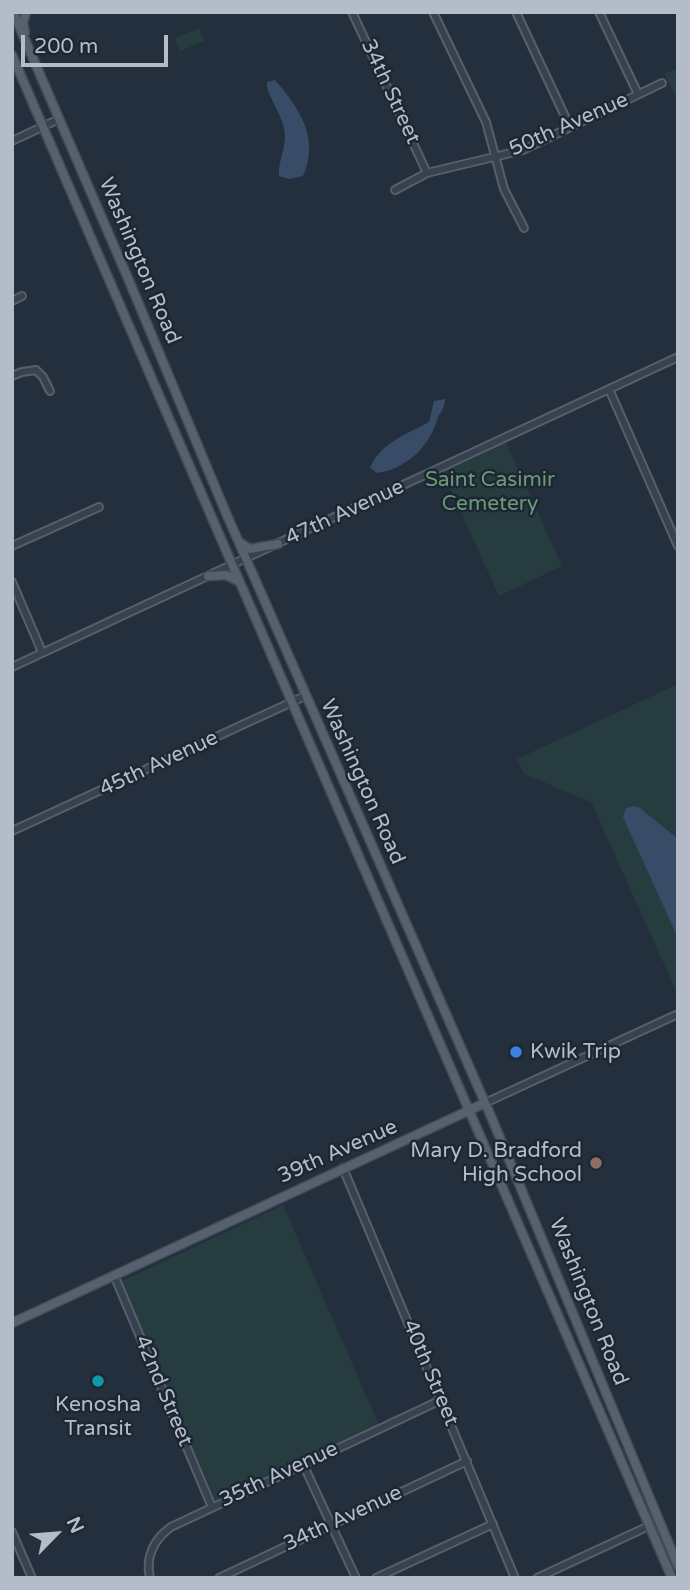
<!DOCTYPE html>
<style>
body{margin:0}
#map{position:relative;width:690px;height:1590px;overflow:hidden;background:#242f3e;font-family:"Varela Round",sans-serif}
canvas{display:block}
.frame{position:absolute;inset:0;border:14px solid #b4bcc9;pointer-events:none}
.north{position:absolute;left:21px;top:1499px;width:70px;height:70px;-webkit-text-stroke:5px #1d2633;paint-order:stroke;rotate:65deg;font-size:19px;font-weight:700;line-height:28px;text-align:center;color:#b4bcc9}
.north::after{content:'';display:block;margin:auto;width:24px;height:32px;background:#b4bcc9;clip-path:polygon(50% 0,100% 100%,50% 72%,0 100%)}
.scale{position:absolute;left:21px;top:35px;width:147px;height:32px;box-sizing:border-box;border:4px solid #b4bcc9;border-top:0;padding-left:9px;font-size:21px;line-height:24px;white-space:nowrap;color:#b4bcc9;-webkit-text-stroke:5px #1d2633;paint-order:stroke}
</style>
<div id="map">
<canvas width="690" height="1590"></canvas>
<div class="frame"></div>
<div class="north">N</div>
<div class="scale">200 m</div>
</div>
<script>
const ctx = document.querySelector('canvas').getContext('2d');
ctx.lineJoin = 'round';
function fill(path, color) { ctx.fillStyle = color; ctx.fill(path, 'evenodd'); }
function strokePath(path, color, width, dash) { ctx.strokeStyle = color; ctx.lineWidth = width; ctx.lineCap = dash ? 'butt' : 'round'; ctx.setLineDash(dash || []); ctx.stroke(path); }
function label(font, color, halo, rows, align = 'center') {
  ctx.font = font + ' "Varela Round",sans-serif'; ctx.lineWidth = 5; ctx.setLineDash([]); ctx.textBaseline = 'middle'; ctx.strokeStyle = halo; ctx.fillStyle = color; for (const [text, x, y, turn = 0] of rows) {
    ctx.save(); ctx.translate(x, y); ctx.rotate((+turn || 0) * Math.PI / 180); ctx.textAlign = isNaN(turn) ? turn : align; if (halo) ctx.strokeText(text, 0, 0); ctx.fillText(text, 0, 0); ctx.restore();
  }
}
fill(new Path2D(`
 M199 28 205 41 180 51 174 39Z
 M678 69V102L664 73Z
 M505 441 562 566 499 596 442 471Z
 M678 684V995L591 802 524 774 517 759Z
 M283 1205 379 1425 215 1500 122 1287V1281Z`), '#263c3f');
fill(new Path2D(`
 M275 80C299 108 320 138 303 176L289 179 279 176C278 159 288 146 284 128 281 114 271 101 267 87V82Z
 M445 399C445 408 440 412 437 420 429 447 406 469 377 473L370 468C381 442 406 435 429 422L434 401Z
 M634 806 640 808 678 839V938L623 817 626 808Z`), '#394c67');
const minor = new Path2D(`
 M352 12 427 173
 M433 12 486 122 504 189 524 228
 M516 12 570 127
 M599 12 638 94
 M12 141 59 119
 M395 190 427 173 523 150 662 83
 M12 301 22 296
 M12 376 22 372 36 370 43 377 50 391
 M609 389 678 546
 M12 546 99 507
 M12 582 42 652
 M12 667 678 357
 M12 831 305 696
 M485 1103 678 1014
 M343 1168 515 1578
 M114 1275 212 1507
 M303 1464 356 1578
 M12 1532 32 1578
 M150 1578C145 1557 154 1539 171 1527L441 1400
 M219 1578 467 1461
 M376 1578 493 1524
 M537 1578 651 1525`);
const major = new Path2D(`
 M13 12 130 283 226 513 490 1114 678 1566
 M25 32 23 23 26 12
 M12 55C229 564 456 1069 672 1578
 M239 542 250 549 278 544
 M208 576 226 575 238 581
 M12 1323 485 1103`);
strokePath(minor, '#565f6c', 10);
strokePath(major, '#414a57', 11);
strokePath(minor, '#38414e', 6);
strokePath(major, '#56606e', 8);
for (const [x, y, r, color] of [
 [516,1052,7,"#3f7fe0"],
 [596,1163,7,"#8d6e63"],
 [98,1381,7,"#0f9aa8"]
]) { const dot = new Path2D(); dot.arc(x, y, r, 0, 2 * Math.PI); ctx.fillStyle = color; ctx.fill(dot); strokePath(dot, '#1d2633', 2.5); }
label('21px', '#b4bcc9', '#1d2633', [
 ["34th Street",390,92,65],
 ["50th Avenue",569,125,-24],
 ["Washington Road",139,261,67],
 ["47th Avenue",345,513,-25],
 ["45th Avenue",159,764,-25],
 ["Washington Road",362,782,66],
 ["39th Avenue",338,1152,-24],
 ["Washington Road",588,1302,68],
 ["40th Street",430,1373,67],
 ["42nd Street",163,1391,67],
 ["35th Avenue",279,1475,-25],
 ["34th Avenue",343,1519,-25]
]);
label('21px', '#6b9a76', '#1d2633', [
 ["Saint Casimir",490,480],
 ["Cemetery",490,504]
]);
label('21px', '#b4bcc9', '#1d2633', [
 ["Kwik Trip",530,1052],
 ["Mary D. Bradford",582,1151,"right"],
 ["High School",582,1175,"right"],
 ["Kenosha",98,1405,"center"],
 ["Transit",98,1429,"center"]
], 'left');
</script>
